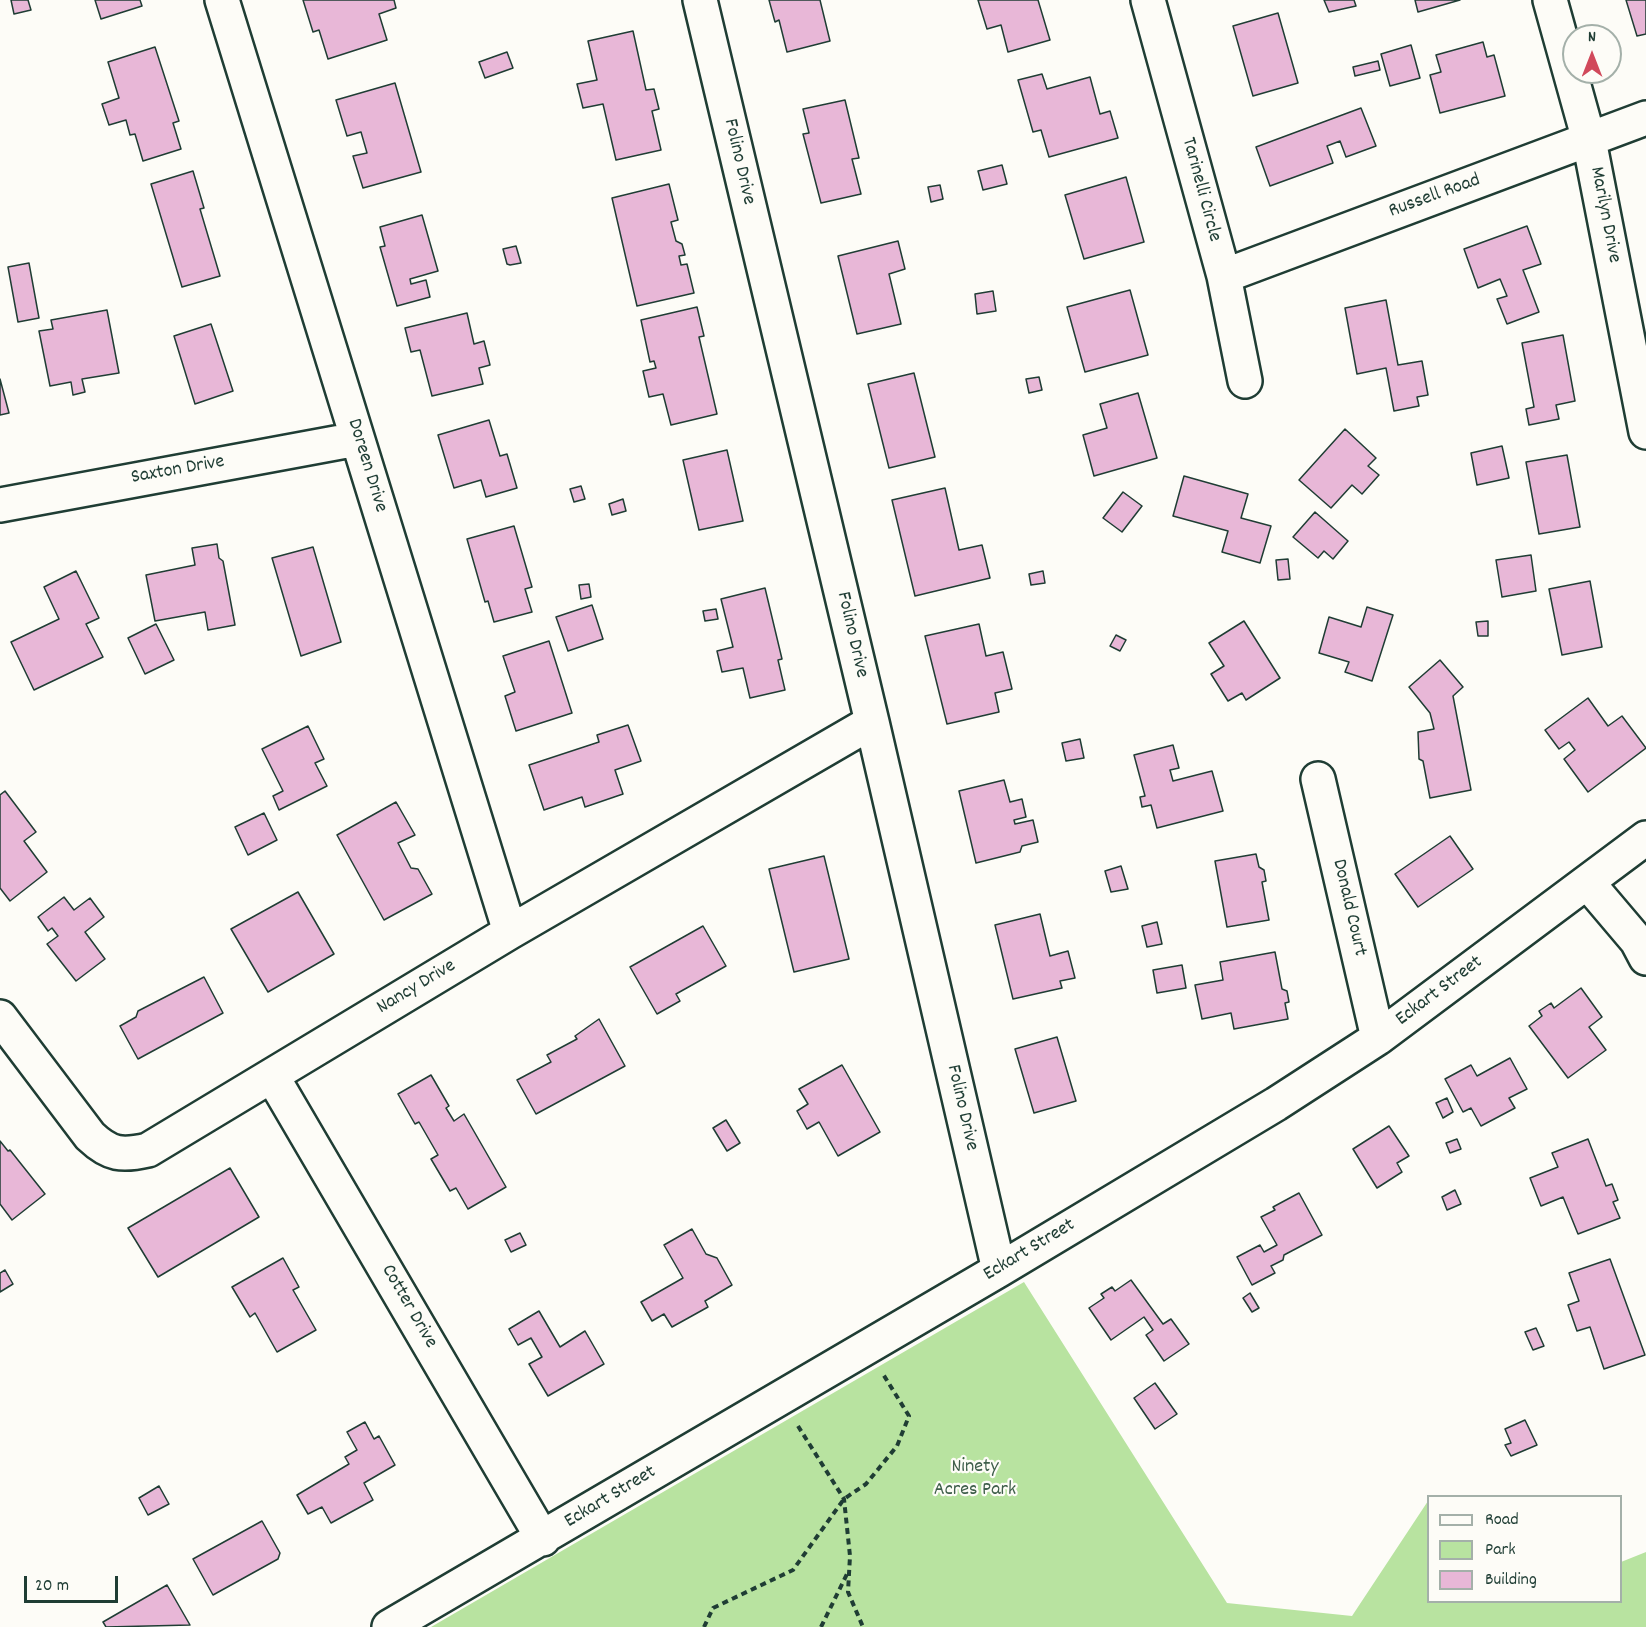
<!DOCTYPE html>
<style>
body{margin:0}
#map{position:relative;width:1646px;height:1627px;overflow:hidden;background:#fdfcf7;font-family:Dekko,sans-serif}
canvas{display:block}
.legend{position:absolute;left:1427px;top:1495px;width:195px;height:108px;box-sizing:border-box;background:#fdfcf7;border:2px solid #a4b0a9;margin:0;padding:8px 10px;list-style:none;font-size:18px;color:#1f3d34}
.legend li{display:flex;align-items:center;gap:12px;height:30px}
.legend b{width:30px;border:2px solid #a4b0a9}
.north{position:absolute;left:1562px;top:24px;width:60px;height:60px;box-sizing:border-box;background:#fdfcf7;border:2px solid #a4b0a9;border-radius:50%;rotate:0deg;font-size:16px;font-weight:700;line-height:24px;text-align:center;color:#1f3d34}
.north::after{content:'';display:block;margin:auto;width:21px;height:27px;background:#d1495b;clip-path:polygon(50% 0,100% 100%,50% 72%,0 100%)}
.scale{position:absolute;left:24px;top:1576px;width:94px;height:27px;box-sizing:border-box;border:3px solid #1f3d34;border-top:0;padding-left:8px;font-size:18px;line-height:21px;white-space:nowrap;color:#1f3d34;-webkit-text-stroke:4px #fdfcf7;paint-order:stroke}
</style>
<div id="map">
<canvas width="1646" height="1627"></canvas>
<ul class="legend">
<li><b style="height:8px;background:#fdfcf7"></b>Road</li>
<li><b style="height:16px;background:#b8e3a0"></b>Park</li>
<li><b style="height:16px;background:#e8b7d7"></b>Building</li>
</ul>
<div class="north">N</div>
<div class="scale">20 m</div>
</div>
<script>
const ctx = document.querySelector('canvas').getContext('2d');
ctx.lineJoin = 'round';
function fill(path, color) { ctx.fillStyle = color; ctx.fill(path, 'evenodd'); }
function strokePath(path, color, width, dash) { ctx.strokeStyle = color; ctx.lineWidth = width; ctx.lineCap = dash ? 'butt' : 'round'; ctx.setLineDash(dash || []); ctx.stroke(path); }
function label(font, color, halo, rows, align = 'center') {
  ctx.font = font + ' Dekko,sans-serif'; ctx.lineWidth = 4.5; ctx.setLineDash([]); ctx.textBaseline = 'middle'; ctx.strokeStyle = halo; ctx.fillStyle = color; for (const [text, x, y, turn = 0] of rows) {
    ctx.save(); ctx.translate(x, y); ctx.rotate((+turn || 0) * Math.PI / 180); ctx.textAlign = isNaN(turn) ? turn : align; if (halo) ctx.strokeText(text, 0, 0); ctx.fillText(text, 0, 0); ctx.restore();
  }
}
fill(new Path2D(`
 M1024 1282 1227 1603 1352 1616 1428 1501V1602H1620L1621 1562 1646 1552V1627H431Z`), '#b8e3a0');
const building = new Path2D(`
 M11 0H28L31 10 14 14Z
 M95 0H140L142 6 101 19Z
 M303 0H394L396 8 379 14 387 40 328 59 319 30 313 32Z
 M769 0H820L830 41 787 52 779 20 775 22Z
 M978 0H1038L1050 40 1008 52 1001 25 987 29Z
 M1324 0H1354L1356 6 1329 12Z
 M1415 0H1460L1418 12Z
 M1626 0H1646V34L1637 36Z
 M1278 13 1298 83 1253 96 1233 26Z
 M633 31 646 90 654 89 659 109 652 111 661 150 616 160 603 104 583 108 577 84 597 80 588 41Z
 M1483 42 1487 57 1494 55 1505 96 1440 113 1430 75 1441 72 1436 55Z
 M1411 45 1420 78 1390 86 1381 54Z
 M155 47 179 121 173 123 181 149 143 161 135 134 130 135 126 120 109 125 102 104 119 98 108 62Z
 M507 52 513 68 485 78 479 62Z
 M1378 61 1380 70 1355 76 1353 67Z
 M1042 74 1047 89 1090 77 1100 114 1110 111 1118 138 1049 157 1041 130 1033 132 1018 80Z
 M395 83 421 172 363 188 353 156 367 153 361 132 347 136 336 100Z
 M845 100 859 158 852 159 861 194 821 203 803 134 809 133 803 109Z
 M1361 108 1376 146 1346 157 1340 141 1327 146 1333 163 1270 186 1256 147Z
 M1002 165 1007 184 983 190 978 171Z
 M193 171 204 208 200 209 220 276 182 287 151 184Z
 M1126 177 1144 242 1084 259 1065 195Z
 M669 184 678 220 671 222 676 241 682 244 685 255 679 256 681 265 687 264 694 293 637 306 612 198Z
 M940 185 943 199 931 202 928 187Z
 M422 215 438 271 410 279 411 284 426 280 430 297 397 306 380 247 385 246 380 227Z
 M1527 226 1541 264 1523 270 1539 312 1507 324 1497 299 1507 296 1500 279 1478 288 1464 249Z
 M898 241 905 269 889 274 901 324 857 334 838 256Z
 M516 246 521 263 510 265 507 264 503 249Z
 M29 263 39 318 18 322 8 267Z
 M1130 290 1148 355 1085 372 1067 307Z
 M993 291 996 311 977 314 975 294Z
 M1386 300 1398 365 1422 361 1428 395 1417 397 1419 406 1394 411 1386 368 1357 374 1345 308Z
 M697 307 704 336 699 337 717 414 671 425 663 394 649 397 643 371 656 368 654 361 650 362 641 320Z
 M107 310 119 373 82 379 85 392 73 395 71 382 50 386 39 331 53 329 51 320Z
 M467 313 474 344 484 341 490 365 479 368 483 384 432 396 420 350 411 352 405 328Z
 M211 324 233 391 195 404 174 336Z
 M1563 335 1575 401 1556 405 1559 419 1529 425 1526 409 1534 407 1522 343Z
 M914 373 935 457 889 468 868 384Z
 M1039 377 1042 390 1029 393 1026 379Z
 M0 379 9 413 0 415Z
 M1138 393 1157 458 1094 476 1083 435 1107 428 1100 404Z
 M489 420 500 456 507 454 517 488 486 497 481 480 454 488 438 435Z
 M1345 429 1376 458 1368 466 1379 475 1362 494 1352 485 1331 508 1299 480Z
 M1502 446 1509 478 1477 485 1471 453Z
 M727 450 743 521 699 530 683 460Z
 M1567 455 1580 527 1539 534 1526 462Z
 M1184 476 1248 494 1241 518 1271 526 1260 563 1222 552 1228 531 1173 516Z
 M581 486 585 499 574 502 570 489Z
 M945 488 959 550 982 545 990 578 915 596 892 500Z
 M1123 492 1142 506 1122 532 1103 518Z
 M623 499 626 511 612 515 609 504Z
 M1315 512 1348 541 1333 559 1324 551 1318 558 1293 537Z
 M514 526 532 587 525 589 532 612 494 622 488 601 485 602 467 539Z
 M217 544 219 558 223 561 235 625 208 630 205 612 155 621 146 575 195 565 192 548Z
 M313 547 341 642 301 656 272 558Z
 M1531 555 1536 591 1502 597 1496 560Z
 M1288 559 1290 579 1278 580 1276 560Z
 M76 571 99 618 86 624 103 657 34 690 11 642 59 619 44 587Z
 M1043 571 1045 583 1031 585 1029 574Z
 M1590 581 1602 647 1562 655 1549 589Z
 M589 584 591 597 581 599 579 585Z
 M765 588 782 659 778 660 785 690 750 698 743 668 722 672 717 651 733 647 721 599Z
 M592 605 603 639 568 651 556 617Z
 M1367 607 1393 615 1372 681 1345 672 1349 662 1319 653 1329 617 1361 627Z
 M716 609 718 619 705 621 703 611Z
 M1244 621 1280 678 1246 700 1242 693 1228 701 1211 674 1224 666 1209 643Z
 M1488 621V636H1478L1476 622Z
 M156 624 174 660 145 674 128 638Z
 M979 624 986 656 1003 652 1012 689 995 693 999 712 947 724 925 636Z
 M1116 635 1126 640 1120 651 1110 646Z
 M549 641 572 713 516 731 505 696 515 692 503 656Z
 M1440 660 1463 687 1453 696 1471 790 1430 798 1423 761 1419 759 1418 732 1434 729 1430 713 1409 687Z
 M1588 698 1608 726 1622 716 1646 748 1588 792 1564 759 1575 750 1569 742 1559 749 1545 730Z
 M628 725 641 761 615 770 623 794 585 807 582 797 544 810 529 765 599 742 597 735Z
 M308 726 324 759 315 763 327 786 279 810 273 796 283 791 262 749Z
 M1080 739 1084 758 1066 761 1062 743Z
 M1173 745 1179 768 1170 770 1173 781 1212 771 1223 811 1157 828 1151 805 1142 807 1140 797 1145 796 1134 755Z
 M1004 780 1010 802 1022 799 1026 817 1014 820 1015 824 1033 820 1038 842 1022 846 1020 852 976 863 959 791Z
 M5 791 36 832 24 841 47 872 10 901 0 888V795Z
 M396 802 415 835 398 843 411 868 418 869 432 894 384 920 337 835Z
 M264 813 277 840 248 855 235 827Z
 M1450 836 1473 869 1418 907 1395 874Z
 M1256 854 1259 867 1264 870 1266 881 1262 882 1269 920 1227 927 1215 861Z
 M824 856 849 959 794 972 769 869Z
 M1121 866 1128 889 1111 892 1105 871Z
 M298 892 334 954 268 992 231 929Z
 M64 897 74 910 90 898 104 917 85 932 105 959 76 981 47 944 58 936 52 928 48 931 38 917Z
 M1040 914 1050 956 1068 951 1075 978 1060 981 1062 988 1013 999 995 925Z
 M1157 922 1162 944 1147 947 1142 926Z
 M703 926 726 966 676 994 680 1001 657 1014 630 967Z
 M1275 952 1282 989 1287 991 1289 1002 1285 1003 1288 1019 1234 1029 1231 1013 1202 1019 1195 985 1223 980 1220 962Z
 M1182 965 1186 988 1157 993 1153 970Z
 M204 977 223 1013 138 1059 120 1026 136 1017 138 1011Z
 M1581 988 1602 1017 1589 1027 1606 1050 1568 1078 1529 1026 1542 1016 1539 1011 1551 1003 1554 1008Z
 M599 1019 625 1066 536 1114 517 1080 551 1062 547 1055 577 1039 575 1036Z
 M1057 1037 1076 1101 1034 1113 1015 1049Z
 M1510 1058 1527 1089 1509 1098 1515 1108 1481 1126 1471 1108 1463 1112 1445 1079 1471 1065 1477 1076Z
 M842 1065 880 1132 838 1156 819 1122 807 1129 797 1111 808 1104 799 1089Z
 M431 1075 449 1106 446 1108 454 1121 464 1114 506 1187 468 1209 456 1188 450 1191 431 1159 438 1155 419 1122 415 1124 398 1094Z
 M1447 1098 1453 1112 1443 1118 1436 1103Z
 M726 1120 740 1143 727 1151 713 1128Z
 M1389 1126 1409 1156 1397 1163 1402 1172 1377 1188 1353 1149Z
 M1457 1139 1461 1149 1450 1153 1446 1143Z
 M1588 1139 1606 1186 1612 1184 1618 1200 1613 1202 1620 1218 1578 1234 1563 1197 1541 1206 1530 1178 1558 1167 1552 1153Z
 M0 1141 8 1151 10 1150 45 1194 12 1220 0 1204Z
 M230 1168 259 1217 158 1277 128 1228Z
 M1455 1190 1461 1204 1447 1210 1442 1197Z
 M1299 1193 1322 1235 1284 1255 1283 1260 1271 1266 1275 1273 1252 1285 1237 1257 1260 1245 1264 1252 1277 1245 1261 1217 1275 1210 1273 1207Z
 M692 1229 706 1254 717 1258 732 1285 705 1301 708 1307 672 1327 664 1314 652 1321 641 1302 683 1278 664 1245Z
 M520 1233 526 1245 511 1252 505 1240Z
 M283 1258 299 1287 293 1290 316 1330 277 1352 255 1313 250 1317 232 1287Z
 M1610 1259 1645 1355 1604 1369 1590 1327 1577 1331 1568 1305 1579 1301 1569 1273Z
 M5 1270 13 1284 0 1292V1273Z
 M1131 1280 1163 1324 1171 1319 1189 1344 1164 1361 1146 1335 1153 1330 1144 1317 1111 1340 1089 1308 1104 1298 1101 1294 1112 1287 1115 1291Z
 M1250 1293 1259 1308 1252 1312 1243 1298Z
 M539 1311 560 1347 585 1331 604 1364 548 1396 529 1364 542 1357 531 1338 518 1345 509 1329Z
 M1536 1328 1544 1346 1533 1350 1525 1332Z
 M1155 1383 1177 1414 1155 1429 1134 1398Z
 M1525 1420 1537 1445 1511 1456 1505 1445 1511 1443 1505 1429Z
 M365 1422 374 1439 379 1436 395 1465 364 1483 373 1500 331 1523 322 1507 308 1514 297 1495 349 1464 345 1457 357 1450 347 1432Z
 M159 1486 169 1504 148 1515 139 1498Z
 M262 1521 280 1553 278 1559 213 1595 193 1559Z
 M167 1585 190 1625 106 1627 103 1622Z`);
fill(building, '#e8b7d7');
strokePath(building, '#1f3d34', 1.5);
const minor = new Path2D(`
 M222 0 510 932
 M700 0 872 722 999 1270
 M1148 0 1224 276 1245 381
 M1550 0 1589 140 1646 432
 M1224 276 1646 118
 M0 505 357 439
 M1318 779 1378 1038
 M1587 882 1637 941 1646 958
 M0 1017 90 1136C110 1155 122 1156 148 1150L510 932 872 722
 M272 1076 543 1539
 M389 1627 999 1270 1276 1104 1378 1038 1646 838`);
strokePath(minor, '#1f3d34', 38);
strokePath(new Path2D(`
 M798 1426 844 1499 850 1556 848 1592 863 1627
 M704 1627 713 1608 793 1570 844 1499 866 1484 897 1446 909 1416 883 1374
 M821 1627 847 1574`), '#1f3d34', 4, [6, 4.5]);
strokePath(minor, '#fdfcf7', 33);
label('20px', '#1f3d34', '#fdfcf7', [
 ["Folino Drive",738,162,77],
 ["Tarinelli Circle",1200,190,75],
 ["Russell Road",1435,197,-20],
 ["Marilyn Drive",1604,215,79],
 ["Doreen Drive",366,466,73],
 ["Saxton Drive",178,471,-10],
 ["Folino Drive",851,635,77],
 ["Donald Court",1348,908,77],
 ["Nancy Drive",417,988,-31],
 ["Eckart Street",1440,992,-37],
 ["Folino Drive",961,1108,77],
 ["Eckart Street",1030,1251,-31],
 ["Cotter Drive",408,1307,60],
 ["Eckart Street",611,1498,-31]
]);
label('20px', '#3e5e4a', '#fdfcf7', [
 ["Ninety",975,1468],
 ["Acres Park",975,1491]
]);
</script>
